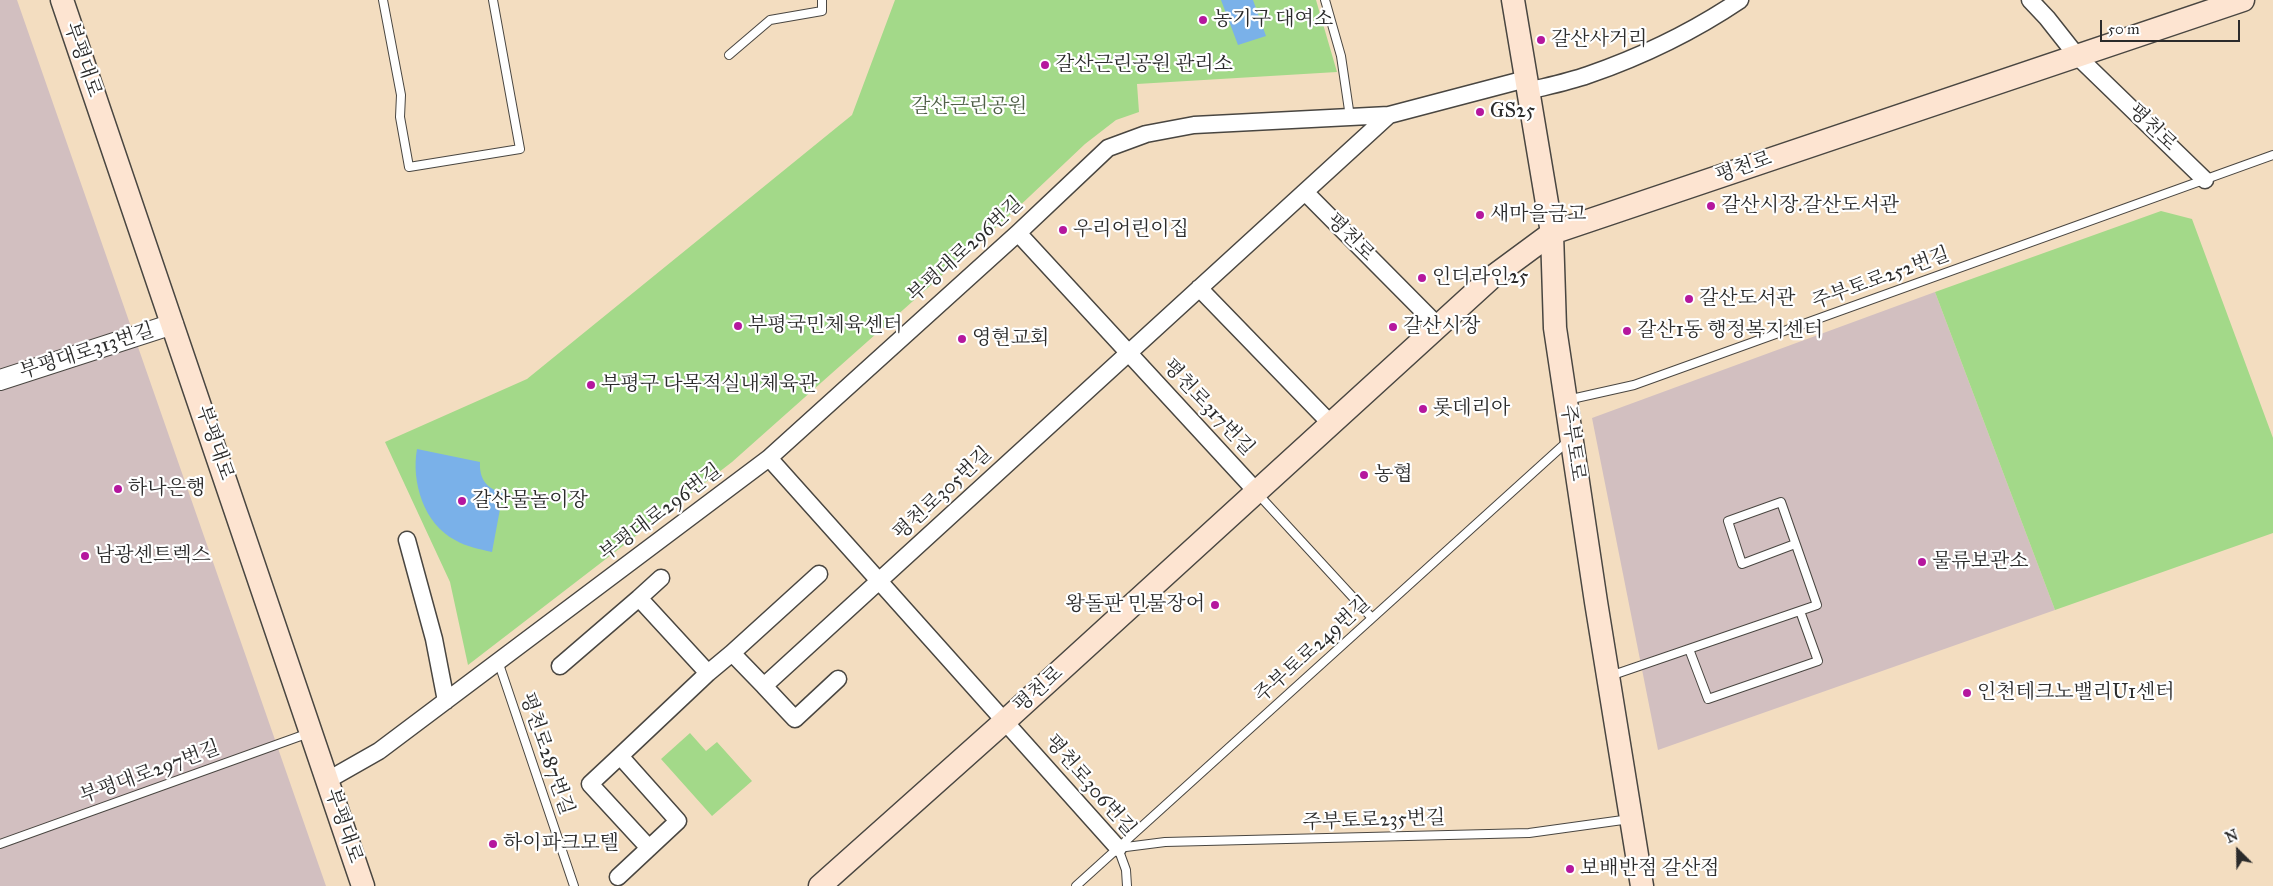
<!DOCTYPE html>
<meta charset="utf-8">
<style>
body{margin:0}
#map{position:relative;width:2273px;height:886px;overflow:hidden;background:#f3ddc0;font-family:"IM FELL Great Primer",serif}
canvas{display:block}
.north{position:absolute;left:2213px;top:826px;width:50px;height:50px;-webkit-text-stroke:4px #fff;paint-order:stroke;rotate:337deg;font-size:14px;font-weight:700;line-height:20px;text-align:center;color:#2b2b2b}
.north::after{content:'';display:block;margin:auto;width:18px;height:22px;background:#2b2b2b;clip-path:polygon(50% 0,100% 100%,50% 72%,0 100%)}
.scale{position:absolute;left:2100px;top:20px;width:140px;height:22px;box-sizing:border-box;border:2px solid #2b2b2b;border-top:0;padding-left:6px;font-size:15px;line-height:18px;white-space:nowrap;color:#2b2b2b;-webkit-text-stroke:4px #fff;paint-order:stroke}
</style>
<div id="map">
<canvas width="2273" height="886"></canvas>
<div class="north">N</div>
<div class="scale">50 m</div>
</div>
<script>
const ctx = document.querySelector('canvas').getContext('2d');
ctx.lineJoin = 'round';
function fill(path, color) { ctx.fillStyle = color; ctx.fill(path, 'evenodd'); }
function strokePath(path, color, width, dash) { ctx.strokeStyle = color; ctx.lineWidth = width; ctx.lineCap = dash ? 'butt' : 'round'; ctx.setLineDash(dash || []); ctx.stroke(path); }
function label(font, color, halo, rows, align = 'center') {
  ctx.font = font + ' "IM FELL Great Primer","Noto Serif KR",serif'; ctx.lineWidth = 4.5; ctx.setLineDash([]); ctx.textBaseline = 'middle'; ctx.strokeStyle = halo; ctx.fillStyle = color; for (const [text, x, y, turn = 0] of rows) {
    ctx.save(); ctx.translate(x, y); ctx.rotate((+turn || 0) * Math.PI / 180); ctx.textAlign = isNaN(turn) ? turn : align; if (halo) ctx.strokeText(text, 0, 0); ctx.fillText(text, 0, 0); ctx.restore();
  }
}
fill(new Path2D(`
 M0 0H17L326 886H0Z
 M1935 292 2055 610 1658 750 1592 418Z`), '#d2bfc0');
fill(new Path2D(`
 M895 0H1316L1337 72 1137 84 1139 112 1116 120 1085 144 1012 213 732 462 468 665 450 582 385 442 527 379 852 115Z
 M2161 211 2192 219 2273 438V533L2055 610 1935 292Z
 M690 733 706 751 717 742 752 781 712 816 661 759Z`), '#a3d989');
fill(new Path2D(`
 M1221 0H1253L1266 36 1238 45Z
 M417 449 480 462C479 479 487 489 503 493L492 552C479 549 467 547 455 540 424 524 411 482 417 449Z`), '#7ab1e9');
const service = new Path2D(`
 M383 0 401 95 400 117 409 167 520 149 493 0
 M1325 0 1341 56 1350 117
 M729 55 770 20 822 11V0
 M1567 400 1634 385 2273 155
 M1257 493 1372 618
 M1689 649 1708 699 1818 661 1800 611
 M498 661 574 886
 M1610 676 1817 605 1781 502 1728 521 1742 564 1795 544
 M0 844 309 733
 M1076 886 1568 441
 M1127 886 1126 870 1118 848 1165 842 1529 833 1630 819`);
const minor = new Path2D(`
 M2030 0 2047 18 2077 56 2205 180
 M1528 91C1548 86 1568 82 1588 75 1640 57 1694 31 1740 0
 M1305 192 1438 326
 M1018 233 1256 491
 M1199 288 1331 424
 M769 458 1118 848
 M407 540 434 639 446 701
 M819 574 732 653 764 686 1389 115
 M661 578 639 598 708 673 732 653
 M560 666 639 598
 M764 686 795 719 838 679
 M620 756 590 784 649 848
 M328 780 379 751 769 458 1018 233 1108 148 1146 134 1194 125 1389 115 1526 79
 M618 877 678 821 620 756 708 673`);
const tertiary = new Path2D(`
 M0 380 173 324`);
const secondary = new Path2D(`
 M62 0 363 886
 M1513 0 1552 233 1555 328 1596 602 1642 886
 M820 886 1005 721 1491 278 1552 233 2243 0`);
strokePath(service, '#494641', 10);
strokePath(minor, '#494641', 19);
strokePath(tertiary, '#494641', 22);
strokePath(secondary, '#494641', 25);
strokePath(service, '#fff', 8);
strokePath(minor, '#fff', 16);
strokePath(tertiary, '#fff', 20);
strokePath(secondary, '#fde4d1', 22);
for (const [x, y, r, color] of [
 [1203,20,5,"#b5179e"],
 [1541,40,5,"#b5179e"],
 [1045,65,5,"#b5179e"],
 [1480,112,5,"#b5179e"],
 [1711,206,5,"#b5179e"],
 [1480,215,5,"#b5179e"],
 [1063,230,5,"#b5179e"],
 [1422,278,5,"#b5179e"],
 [1689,299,5,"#b5179e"],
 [738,326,5,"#b5179e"],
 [1393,327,5,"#b5179e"],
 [1627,331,5,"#b5179e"],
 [962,339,5,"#b5179e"],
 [591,385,5,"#b5179e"],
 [1423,409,5,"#b5179e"],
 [1364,475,5,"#b5179e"],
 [118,489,5,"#b5179e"],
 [462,501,5,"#b5179e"],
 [85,556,5,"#b5179e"],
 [1922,562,5,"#b5179e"],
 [1215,605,5,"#b5179e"],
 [1967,693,5,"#b5179e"],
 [493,844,5,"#b5179e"],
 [1570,869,5,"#b5179e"]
]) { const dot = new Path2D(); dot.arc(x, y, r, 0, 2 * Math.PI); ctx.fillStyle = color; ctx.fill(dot); strokePath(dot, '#fff', 2); }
label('20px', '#2b2b2b', '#fff', [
 ["농기구 대여소",1213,20],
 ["갈산사거리",1551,40],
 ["갈산근린공원 관리소",1055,65],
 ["GS25",1490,112],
 ["갈산시장.갈산도서관",1721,206],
 ["새마을금고",1490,215],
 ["우리어린이집",1073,230],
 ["인더라인25",1432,278],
 ["갈산도서관",1699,299],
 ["부평국민체육센터",748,326],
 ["갈산시장",1403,327],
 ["갈산1동 행정복지센터",1637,331],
 ["영현교회",972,339],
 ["부평구 다목적실내체육관",601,385],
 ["롯데리아",1433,409],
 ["농협",1374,475],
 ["하나은행",128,489],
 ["갈산물놀이장",472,501],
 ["남광센트렉스",95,556],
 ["물류보관소",1932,562],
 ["왕돌판 민물장어",1205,605,"right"],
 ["인천테크노밸리U1센터",1977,693],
 ["하이파크모텔",503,844],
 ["보배반점 갈산점",1580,869]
], 'left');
label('20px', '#2b2b2b', '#fff', [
 ["부평대로",82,60,71],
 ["평천로",2152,128,44],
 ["평천로",1744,168,-19],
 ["평천로",1350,238,45],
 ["부평대로296번길",966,250,-42],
 ["주부토로252번길",1881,279,-20],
 ["부평대로313번길",87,352,-18],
 ["평천로317번길",1208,408,47],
 ["부평대로",214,443,71],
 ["주부토로",1572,443,82],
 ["평천로305번길",943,494,-43],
 ["부평대로296번길",661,513,-37],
 ["주부토로249번길",1313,650,-42],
 ["평천로",1039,690,-42],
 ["평천로287번길",546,754,71],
 ["부평대로297번길",150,773,-20],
 ["평천로306번길",1090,786,49],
 ["주부토로235번길",1374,821,-2],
 ["부평대로",343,826,71]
]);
label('20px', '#4f5f47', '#fff', [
 ["갈산근린공원",969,107]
]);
</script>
